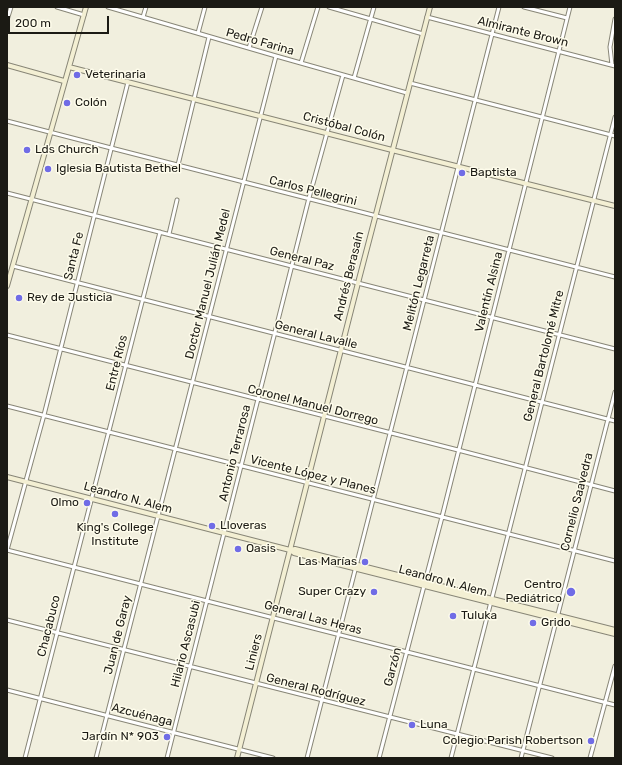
<!DOCTYPE html>
<meta charset="utf-8">
<style>
body{margin:0}
#map{position:relative;width:622px;height:765px;overflow:hidden;background:#f1efde;font-family:Rubik,sans-serif}
canvas{display:block}
.frame{position:absolute;inset:0;border:8px solid #1b1a14;pointer-events:none}
.scale{position:absolute;left:8px;top:16px;width:101px;height:18px;box-sizing:border-box;border:2px solid #1b1a14;border-top:0;padding-left:5px;font-size:12px;line-height:14px;white-space:nowrap;color:#1b1a14;-webkit-text-stroke:3px #fefceb;paint-order:stroke}
</style>
<div id="map">
<canvas width="622" height="765"></canvas>
<div class="frame"></div>
<div class="scale">200 m</div>
</div>
<script>
const ctx = document.querySelector('canvas').getContext('2d');
ctx.lineJoin = 'round';
function strokePath(path, color, width, dash) { ctx.strokeStyle = color; ctx.lineWidth = width; ctx.lineCap = dash ? 'butt' : 'round'; ctx.setLineDash(dash || []); ctx.stroke(path); }
function label(font, color, halo, rows, align = 'center') {
  ctx.font = font + ' Rubik,sans-serif'; ctx.lineWidth = 3; ctx.setLineDash([]); ctx.textBaseline = 'middle'; ctx.strokeStyle = halo; ctx.fillStyle = color; for (const [text, x, y, turn = 0] of rows) {
    ctx.save(); ctx.translate(x, y); ctx.rotate((+turn || 0) * Math.PI / 180); ctx.textAlign = isNaN(turn) ? turn : align; if (halo) ctx.strokeText(text, 0, 0); ctx.fillText(text, 0, 0); ctx.restore();
  }
}
const street = new Path2D(`
 M57 7 84 15
 M108 7 276 56 407 93
 M329 7 423 34
 M524 7 567 18
 M143 17 146 7
 M427 17 615 66
 M7 20 11 7
 M198 33 205 7
 M249 48 262 7
 M301 63 318 7
 M612 65 610 47 615 19
 M354 78 374 7
 M128 82 44 415 7 550 615 705
 M410 83 615 136
 M7 121 111 148 615 277
 M178 165 209 37
 M7 193 615 349
 M169 234 177 200
 M13 266 615 421
 M7 335 458 450 615 491
 M7 406 615 561
 M7 620 552 758
 M7 690 273 758
 M25 758 160 232
 M96 758 276 56
 M167 758 309 198 343 75
 M307 758 499 7
 M379 758 442 517 570 7
 M451 758 615 117
 M521 758 615 392
 M590 758 615 666`);
const secondary = new Path2D(`
 M7 65 64 81
 M69 67 392 150 615 206
 M7 286 86 7
 M7 477 290 550 294 553 615 634
 M290 550 295 549 615 630
 M237 758 358 283 430 7`);
strokePath(street, '#888677', 5);
strokePath(secondary, '#888677', 6);
strokePath(street, '#fff', 3);
strokePath(secondary, '#f3efd3', 4);
for (const [x, y, r, color] of [
 [77,75,4,"#706ce6"],
 [67,103,4,"#706ce6"],
 [27,150,4,"#706ce6"],
 [48,169,4,"#706ce6"],
 [462,173,4,"#706ce6"],
 [19,298,4,"#706ce6"],
 [87,503,4,"#706ce6"],
 [115,514,4,"#706ce6"],
 [212,526,4,"#706ce6"],
 [238,549,4,"#706ce6"],
 [365,562,4,"#706ce6"],
 [374,592,4,"#706ce6"],
 [571,592,5,"#706ce6"],
 [453,616,4,"#706ce6"],
 [533,623,4,"#706ce6"],
 [412,725,4,"#706ce6"],
 [167,737,4,"#706ce6"],
 [591,741,4,"#706ce6"]
]) { const dot = new Path2D(); dot.arc(x, y, r, 0, 2 * Math.PI); ctx.fillStyle = color; ctx.fill(dot); strokePath(dot, '#fefceb', 1.5); }
label('12px', '#1b1a14', '#fefceb', [
 ["Almirante Brown",523,32,14],
 ["Pedro Farina",260,42,16],
 ["Cristóbal Colón",344,127,15],
 ["Carlos Pellegrini",313,191,14],
 ["Santa Fe",74,256,-76],
 ["General Paz",302,259,14],
 ["Andrés Berasaín",349,276,-76],
 ["Melitón Legarreta",419,283,-76],
 ["Doctor Manuel Julián Medel",208,284,-76],
 ["Valentín Alsina",489,292,-76],
 ["General Lavalle",316,335,14],
 ["General Bartolomé Mitre",544,356,-76],
 ["Entre Ríos",117,363,-76],
 ["Coronel Manuel Dorrego",313,405,14],
 ["Antonio Terrarosa",235,453,-76],
 ["Vicente López y Planes",313,475,14],
 ["Leandro N. Alem",128,498,15],
 ["Cornelio Saavedra",577,502,-76],
 ["Leandro N. Alem",443,581,15],
 ["General Las Heras",313,618,15],
 ["Chacabuco",49,626,-76],
 ["Juan de Garay",118,635,-76],
 ["Hilario Ascasubi",186,644,-76],
 ["Liniers",254,652,-76],
 ["Garzón",393,667,-76],
 ["General Rodríguez",316,690,14],
 ["Azcuénaga",142,715,14]
]);
label('12px', '#1b1a14', '#fefceb', [
 ["Veterinaria",85,75],
 ["Colón",75,103],
 ["Lds Church",35,150],
 ["Iglesia Bautista Bethel",56,169],
 ["Baptista",470,173],
 ["Rey de Justicia",27,298],
 ["Olmo",79,503,"right"],
 ["Lloveras",220,526],
 ["King's College",115,528,"center"],
 ["Institute",115,542,"center"],
 ["Oasis",246,549],
 ["Las Marías",357,562,"right"],
 ["Centro",562,585,"right"],
 ["Pediátrico",562,599,"right"],
 ["Super Crazy",366,592,"right"],
 ["Tuluka",461,616],
 ["Grido",541,623],
 ["Luna",420,725],
 ["Jardín N* 903",159,737,"right"],
 ["Colegio Parish Robertson",583,741,"right"]
], 'left');
</script>
